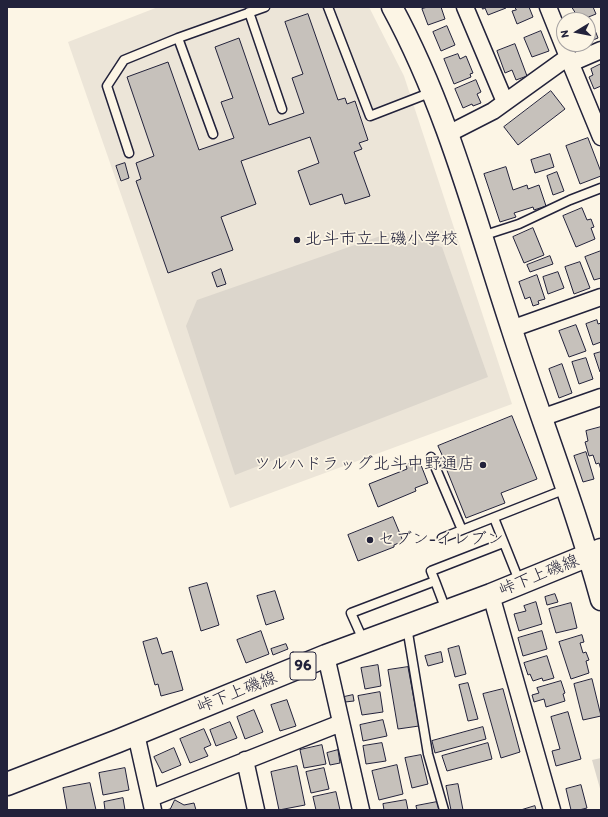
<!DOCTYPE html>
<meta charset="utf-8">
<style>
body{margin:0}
#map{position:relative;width:608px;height:817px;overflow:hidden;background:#fcf5e5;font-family:Itim,sans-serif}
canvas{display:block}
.frame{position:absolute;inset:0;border:8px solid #22223b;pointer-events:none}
.north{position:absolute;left:556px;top:12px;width:40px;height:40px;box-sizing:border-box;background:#fcf5e5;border:1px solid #a5a1a1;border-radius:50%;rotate:260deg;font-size:11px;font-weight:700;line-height:16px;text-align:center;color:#22223b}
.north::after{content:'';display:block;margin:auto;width:14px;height:18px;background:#22223b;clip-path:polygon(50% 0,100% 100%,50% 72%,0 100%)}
</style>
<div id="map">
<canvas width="608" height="817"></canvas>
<div class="frame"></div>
<div class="north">N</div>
</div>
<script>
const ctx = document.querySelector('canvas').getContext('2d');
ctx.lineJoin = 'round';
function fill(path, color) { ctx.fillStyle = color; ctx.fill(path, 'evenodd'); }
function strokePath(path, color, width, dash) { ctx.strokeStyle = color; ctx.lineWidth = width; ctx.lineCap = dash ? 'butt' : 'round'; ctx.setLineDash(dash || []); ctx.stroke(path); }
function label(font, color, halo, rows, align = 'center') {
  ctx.font = font + ' Itim,"Klee One",sans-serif'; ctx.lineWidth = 3.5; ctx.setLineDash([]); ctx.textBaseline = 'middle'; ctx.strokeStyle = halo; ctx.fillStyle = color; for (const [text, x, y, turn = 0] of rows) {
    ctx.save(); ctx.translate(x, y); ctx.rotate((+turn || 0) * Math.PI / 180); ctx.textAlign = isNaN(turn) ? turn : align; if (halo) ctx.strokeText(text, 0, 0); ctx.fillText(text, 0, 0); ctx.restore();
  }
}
fill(new Path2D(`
 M158 7H369L404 76 512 404 230 508 68 42Z`), '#ece5d8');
fill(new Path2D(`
 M392 232 442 247 488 377 235 475 186 326 197 300Z
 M601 758V792L592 760Z`), '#dcd6cc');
const building = new Path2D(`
 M428 7H441L445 19 428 25 422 9Z
 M482 7H506V8L488 15 485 8 483 9Z
 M515 7H529L533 17 517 24 512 11 516 10Z
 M572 7H593L596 14 581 20H572L570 15 575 13Z
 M308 14 338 100 345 98 347 104 355 101 368 140 359 143 362 149 354 152 370 196 345 204 342 194 310 205 298 171 319 163 310 137 241 161 256 204 221 217 233 250 168 273 136 181 141 179 136 163 154 156 127 77 168 62 199 150 234 138 221 102 233 98 215 47 239 38 269 125 304 113 292 78 303 74 285 22Z
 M591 20 598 38 588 42V21Z
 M447 26 455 45 441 51 433 32Z
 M541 31 549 51 532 57 524 38Z
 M515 44 527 76 516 80 512 70 505 73 497 51Z
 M458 54 460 59 466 56 473 73 470 74 471 77 454 84 444 59Z
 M601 64V86L594 89 589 77 593 75 591 69Z
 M476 80 481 92 477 94 481 103 473 106 472 104 463 108 455 89Z
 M551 91 565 109 518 145 504 127Z
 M588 138 601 172V176L580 184 566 146Z
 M550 154 554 167 535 173 531 160Z
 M125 163 129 178 121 181 116 166Z
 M506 167 513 190 527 185 528 189 539 185 546 206 534 210 533 207 514 213 516 217 500 222 484 174Z
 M557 172 564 191 553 195 547 176Z
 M582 208 587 220 591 219 594 227 591 228 595 239 576 247 563 216Z
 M533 228 544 255 524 263 513 237Z
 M601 251V278L594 280 585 257Z
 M550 256 553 264 530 272 527 265Z
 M580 262 590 288 574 294 565 267Z
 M221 269 226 284 217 287 212 273Z
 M558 272 564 288 548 294 543 277Z
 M537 275 545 299 538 301 539 304 533 306 530 297 525 299 519 282Z
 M597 320 598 324 601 323V342L593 345 586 324Z
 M576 325 586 351 569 357 559 331Z
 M601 352V371L600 372 594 354Z
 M586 358 593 379 579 384 572 362Z
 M562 364 572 393 559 398 549 369Z
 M512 416 537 479 501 493 505 503 466 518 446 468 442 469 438 459 443 457 438 446Z
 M601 427V470L599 463 596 464 593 455 589 456 585 442 588 441 586 431Z
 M586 452 594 479 583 482 574 456Z
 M419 460 428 483 415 488 416 491 378 507 369 484 407 469 406 465Z
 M393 517 403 541 394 545V547L358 561 348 535Z
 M207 583 219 625 201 631 189 588Z
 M275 591 284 619 266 625 257 596Z
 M555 594 558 602 547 605 545 597Z
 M536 602 542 624 519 631 514 614 526 611 524 606Z
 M571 603 577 628 556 633 549 609Z
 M261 631 269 654 246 663 237 640Z
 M542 631 547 649 523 656 518 638Z
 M582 635 584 642 580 643 583 653 586 652 589 660 586 661 589 673 571 679 559 642Z
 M157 638 162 654 172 651 183 690 161 696 158 684 155 685 143 642Z
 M286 644 288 649 273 655 271 649Z
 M459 646 466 674 455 677 448 649Z
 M441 652 443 662 428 666 425 656Z
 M547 656 554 678 543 681 542 678 533 681 530 674 528 675 524 663Z
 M378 665 381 686 365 689 361 668Z
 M408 667 419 726 398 729 388 670Z
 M592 679 601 716 583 720 574 684Z
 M561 681 565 693 563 694 565 701 546 707 544 699 534 702 532 695 539 693 537 688Z
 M468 683 478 719 468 721 459 685Z
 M503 689 520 752 501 758 483 694Z
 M380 692 383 712 362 715 358 696Z
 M353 695 354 701 345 702 344 697Z
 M287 700 296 726 280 731 271 705Z
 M254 710 263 732 245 739 237 717Z
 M568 712 581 759 556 766 552 751 560 749 551 717Z
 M383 720 387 736 363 741 360 725Z
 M230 722 237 738 216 746 210 730Z
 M483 727 486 739 435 753 432 741Z
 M204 729 211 745 204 748 208 756 190 763 180 739Z
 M382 743 386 761 366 764 363 746Z
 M488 743 492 759 447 771 442 756Z
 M322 745 326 764 304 768 300 750Z
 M174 748 181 765 162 773 154 757Z
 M338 750 340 763 330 765 327 753Z
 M421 755 428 784 412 788 405 758Z
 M397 765 403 794 379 800 372 771Z
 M297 766 305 805 279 810 271 772Z
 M125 768 129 790 103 795 99 773Z
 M324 768 329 789 311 793 306 772Z
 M90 783 96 810H67L63 788Z
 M458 784 463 810H451L446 786Z
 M581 785 587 808 579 810H571L566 789Z
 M336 792 340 810H316L313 797Z
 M123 798 125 810H105L104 802Z
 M175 800 184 805 194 803 196 810H166L170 809Z
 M406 800 408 810H384L383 804Z
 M437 802 439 810H417L416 806Z
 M535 806 536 810H521Z`);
fill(building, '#c6c1bb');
strokePath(building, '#22223b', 1);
const service = new Path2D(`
 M328 7 370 116 432 92
 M249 12 282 109
 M213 134 178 38 265 7
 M129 153 107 86 124 60 178 38
 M482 236 519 224 570 200 601 188
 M431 457 462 530 566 489
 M494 518 520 583
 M442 538 462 530
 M435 581 431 571 503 543
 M407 627 428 754 444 810
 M364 642 351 613 435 581 446 610`);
const minor = new Path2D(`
 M465 7 505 102
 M568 57 601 137
 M571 63 601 50
 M448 134 493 111 568 57 548 7
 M511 329 601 297
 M541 418 601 397
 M491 595 552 810
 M326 656 361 810
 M136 734 153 810
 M245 760 256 810
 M151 798 341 723`);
const tertiary = new Path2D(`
 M392 7C447 108 476 221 512 330 541 420 576 508 601 600`);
const primary = new Path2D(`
 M7 784 118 741 326 656 491 595 601 550`);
strokePath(service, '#22223b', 11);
strokePath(minor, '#22223b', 19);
strokePath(tertiary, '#22223b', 23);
strokePath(primary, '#22223b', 25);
strokePath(service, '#fcf5e5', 8);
strokePath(minor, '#fcf5e5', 16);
strokePath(tertiary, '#fcf5e5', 20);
strokePath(primary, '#fcf5e5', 22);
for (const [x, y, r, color] of [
 [297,240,4,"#22223b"],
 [483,465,4,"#22223b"],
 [370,540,4,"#22223b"]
]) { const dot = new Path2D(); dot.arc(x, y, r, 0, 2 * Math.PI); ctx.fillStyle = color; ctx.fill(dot); strokePath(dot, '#fcf5e5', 1.5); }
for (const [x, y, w] of [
 [303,666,26]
]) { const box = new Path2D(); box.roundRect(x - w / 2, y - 14, w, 28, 3); ctx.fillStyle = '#fcf5e5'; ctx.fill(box); strokePath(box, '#22223b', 1); }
label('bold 16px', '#22223b', null, [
 ["96",303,666]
]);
label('17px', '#22223b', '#fcf5e5', [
 ["北斗市立上磯小学校",305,240],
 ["ツルハドラッグ北斗中野通店",475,465,"right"],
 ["セブン-イレブン",378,540]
], 'left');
label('17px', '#22223b', '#fcf5e5', [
 ["峠下上磯線",539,576,-22],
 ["峠下上磯線",237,693,-22]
]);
</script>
